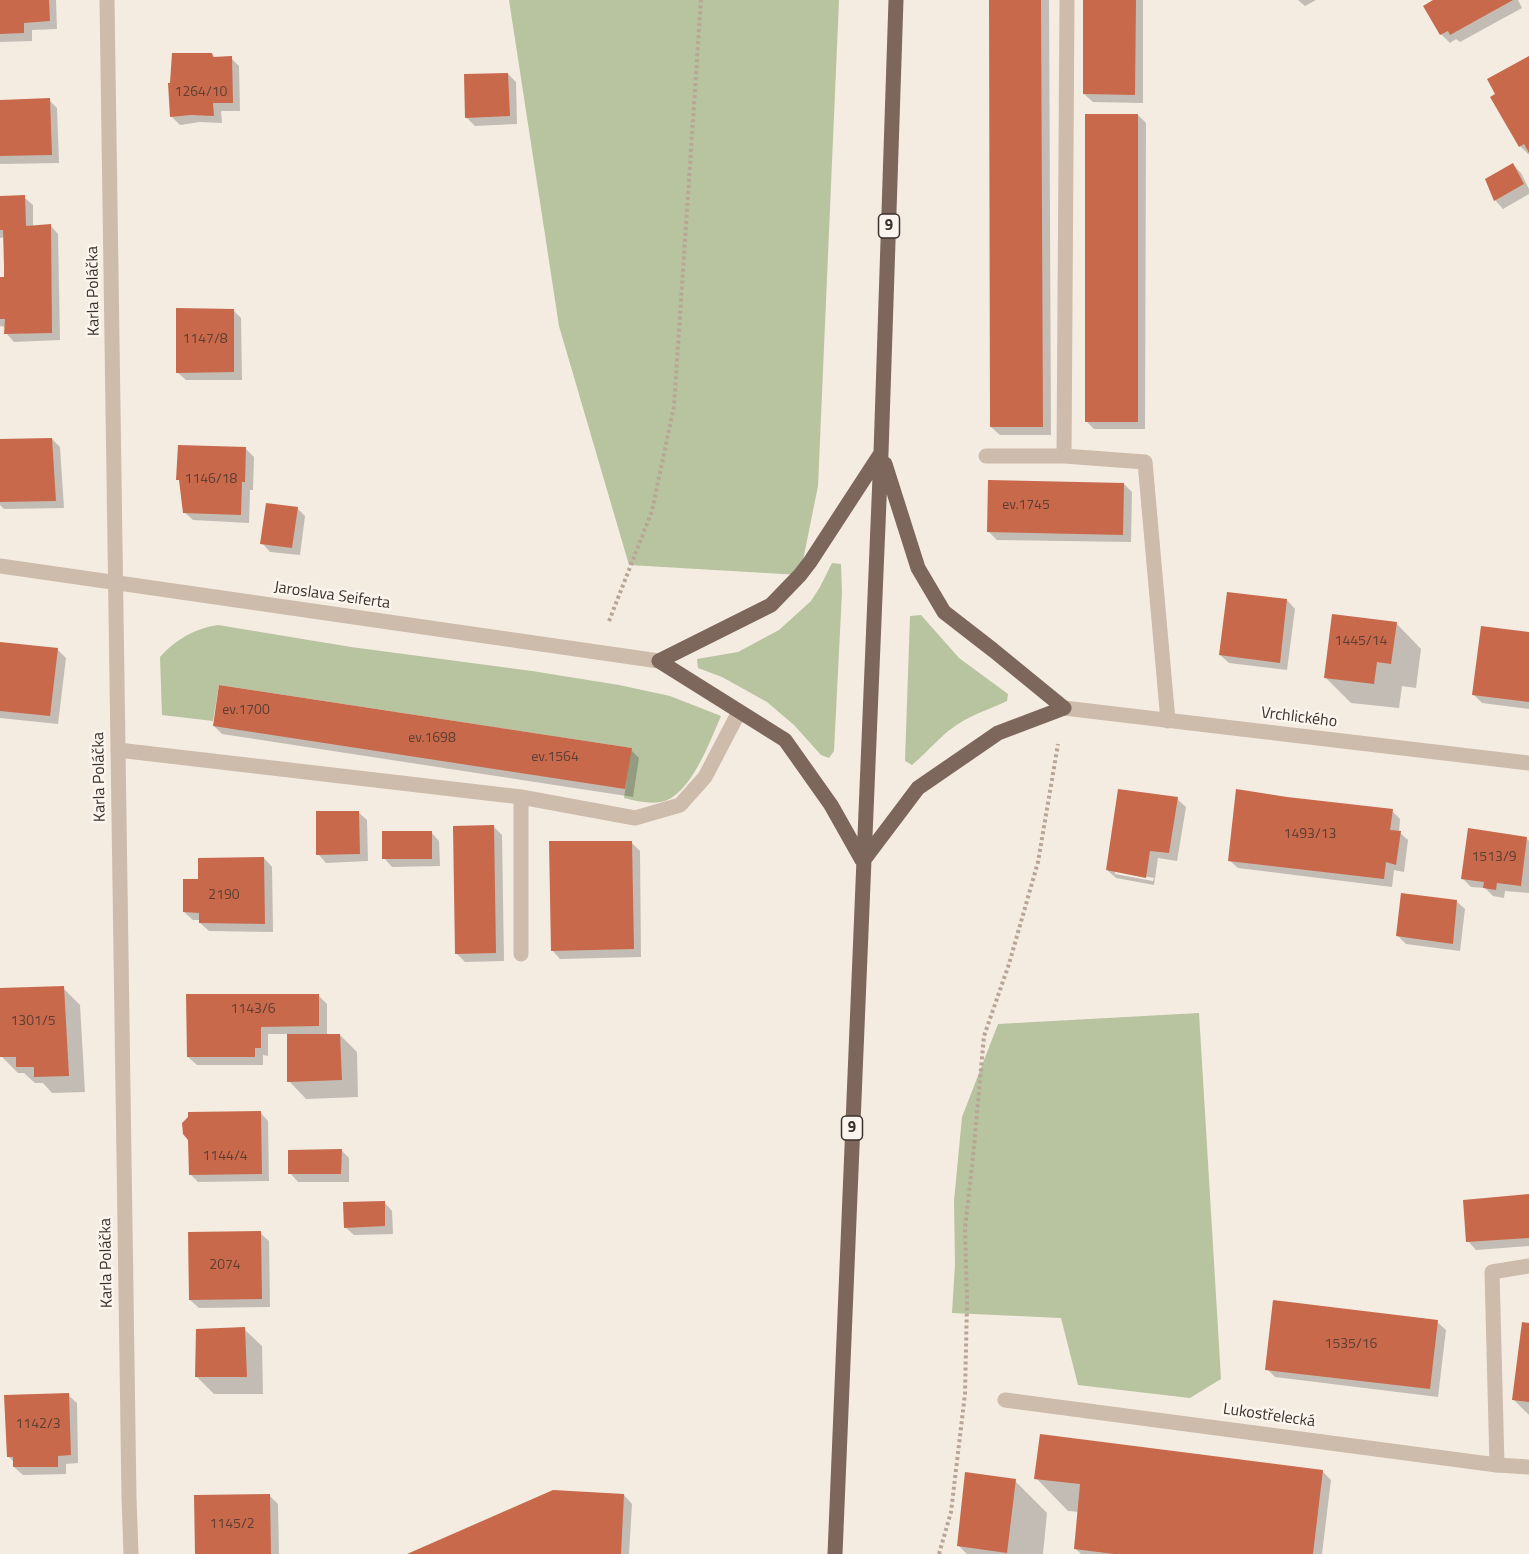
<!DOCTYPE html>
<meta charset="utf-8">
<style>
body{margin:0}
canvas{display:block;background:#f4ebe1}
</style>
<canvas width="1529" height="1554"></canvas>
<script>
const ctx = document.querySelector('canvas').getContext('2d');
ctx.lineJoin = 'round';
function fill(path, color) { ctx.fillStyle = color; ctx.fill(path, 'evenodd'); }
function strokePath(path, color, width, dash) { ctx.strokeStyle = color; ctx.lineWidth = width; ctx.lineCap = dash ? 'butt' : 'round'; ctx.setLineDash(dash || []); ctx.stroke(path); }
function label(font, color, halo, rows, align = 'center') {
  ctx.font = font + ' "Titillium Web",sans-serif'; ctx.lineWidth = 5; ctx.setLineDash([]); ctx.textBaseline = 'middle'; ctx.strokeStyle = halo; ctx.fillStyle = color; for (const [text, x, y, turn = 0] of rows) {
    ctx.save(); ctx.translate(x, y); ctx.rotate((+turn || 0) * Math.PI / 180); ctx.textAlign = isNaN(turn) ? turn : align; if (halo) ctx.strokeText(text, 0, 0); ctx.fillText(text, 0, 0); ctx.restore();
  }
}
fill(new Path2D(`
 M509 0H839L818 486 800 575 629 565 559 326Z
 M832 563 841 564 842 592 834 751 829 758 821 755 794 725 767 702 722 677 698 668 697 659 738 652 779 630 811 601 820 587Z
 M921 615 959 658 1008 694 1007 701C993 708 976 713 963 721 943 732 929 751 912 765L905 761 910 616Z
 M218 625 351 647 532 671 619 685 670 696 721 716C710 741 690 797 661 802 649 804 636 801 624 798L631 748 219 685 213 721 162 715 160 657C175 640 195 628 218 625Z
 M1199 1013 1221 1379 1190 1398 1078 1385 1061 1318 952 1313 955 1264 954 1201 962 1117 998 1024Z`), '#b8c4a0');
fill(new Path2D(`
 M0 0H56L57 29 32 30V41L0 42Z
 M990 0H1049L1051 435H1000L991 427Z
 M1084 0H1143V103L1093 102 1084 94Z
 M1298 0H1316L1305 6Z
 M1436 0H1518L1522 8 1460 42 1456 39 1450 43 1441 34Z
 M212 54 216 59 231 58 239 66 240 111H221L222 123 200 122 180 125 172 117Z
 M1529 58V154H1528L1520 146 1497 95Z
 M508 74 516 82 517 124 475 126 466 117Z
 M49 100 57 108 59 163 0 164V101Z
 M1138 115 1146 123 1145 429H1094L1086 421Z
 M1513 165 1521 173 1529 189V194L1503 209 1495 200 1487 180Z
 M24 197 33 205V227L50 225 58 234 60 340 14 342 6 333V327L0 326V279H6L5 237 0 238V198Z
 M233 310 241 318 242 380H186L177 372Z
 M52 439 60 447 64 508 4 509 0 505V441Z
 M246 449 254 457 253 490H250L249 523 193 520 184 512 181 482 178 479Z
 M1124 484 1132 492 1131 542 997 540 988 531Z
 M297 508 305 516 300 555 270 552 262 543Z
 M1287 600 1295 609 1287 670 1229 663 1220 655Z
 M1396 623 1421 649 1416 688 1402 686 1399 708 1351 703 1326 678Z
 M1529 633V709L1482 703 1474 695Z
 M0 644 57 649 66 658 58 724 0 718Z
 M214 726 631 750 639 758 633 797 222 734Z
 M1177 799 1186 807 1177 861 1158 858 1154 885 1116 878 1107 870ZM1115 871 1154 878 1153 881 1115 874Z
 M1392 811 1400 819 1399 832 1408 840 1404 872 1394 870 1392 887 1238 868 1229 860Z
 M358 812 367 820 368 861 326 863 318 854Z
 M494 827 502 835 504 961 465 962 457 954Z
 M431 832 439 841 440 866 392 867 384 858Z
 M1526 838 1529 841V893L1505 891 1504 898 1493 896 1485 888 1471 887 1463 879Z
 M632 843 640 851 641 957 560 959 552 950Z
 M264 858 272 867 273 932 209 931 200 923V920H193L184 912 200 881Z
 M1456 901 1465 909 1460 951 1406 944 1397 935Z
 M63 988 80 1005 85 1092 52 1093 43 1083H35L24 1073H18L1 1056 0 990Z
 M318 995 327 1004V1035H340L357 1052 358 1097 306 1099 289 1081 288 1034H268V1056L263 1055V1065H197L188 1057Z
 M260 1112 268 1121 269 1181 198 1182 190 1174Z
 M341 1150 349 1158V1182H298L290 1173Z
 M1529 1196V1246L1476 1250 1468 1241Z
 M384 1202 392 1211 393 1234 354 1235 345 1227Z
 M260 1233 269 1241 270 1307 199 1308 190 1300Z
 M1437 1322 1446 1330 1438 1397 1275 1377 1267 1369Z
 M1529 1325V1415L1513 1399Z
 M244 1329 262 1346 263 1394H214L197 1377Z
 M68 1395 77 1403 78 1463 66 1464V1474L23 1475 14 1467V1462L8 1456Z
 M1323 1472 1331 1480 1322 1554H1081L1076 1549 1079 1512 1068 1511 1036 1478Z
 M1015 1481 1047 1513 1043 1554H967L958 1545Z
 M269 1495 278 1504 279 1554H196Z
 M624 1495 632 1504 629 1554H411Z`), '#0003');
fill(new Path2D(`
 M0 0H49L50 21 24 23V33L0 34Z
 M989 0H1041L1043 427H990Z
 M1083 0H1136L1135 95 1083 94Z
 M1433 0H1513L1450 35 1448 31 1440 35 1423 6Z
 M172 53H212L213 57 232 56 233 103H213L214 116 191 115 170 117 168 83H170Z
 M1529 56V153L1524 144 1519 147 1490 97 1495 94 1487 79Z
 M508 73 510 116 465 118 464 74Z
 M50 98 52 155 0 156V100Z
 M1085 114H1138V422H1085Z
 M1513 163 1524 184 1494 201 1485 179Z
 M25 195 26 226 51 224 52 333 4 334 5 319H0V277H4V266L3 230H0V196Z
 M176 308 234 309V372L176 373Z
 M52 438 56 501 0 502V439Z
 M178 445 246 447 245 482H242L241 515 183 513 179 480H176Z
 M988 480 1124 483 1123 535 987 532Z
 M266 503 298 507 292 548 260 544Z
 M1227 592 1287 599 1280 663 1219 655Z
 M1332 614 1397 622 1391 664 1377 662 1374 684 1324 678Z
 M1481 626 1529 632V702L1472 695Z
 M0 642 58 648 50 716 0 711Z
 M219 685 632 748 625 789 213 726Z
 M1118 789 1178 797 1169 853 1150 851 1146 878 1106 870Z
 M1236 789 1287 797 1393 809 1390 830 1401 831 1396 865 1386 862 1384 879 1228 861Z
 M316 811H359L360 854 316 855Z
 M494 825 496 953 455 954 453 826Z
 M1468 828 1527 837 1521 886 1497 883 1496 890 1483 888 1484 882 1461 879Z
 M382 831H432V859H382Z
 M549 841H632L634 949 551 951Z
 M264 857 265 924 199 923V913L183 912V879H198V858Z
 M1401 893 1457 900 1453 944 1396 936Z
 M64 986 69 1076 34 1077V1067H16V1057H0V988Z
 M186 994H319V1026L261 1027V1048H255V1057H187Z
 M287 1034H340L342 1080 287 1082Z
 M261 1111 262 1174 189 1175 188 1140 183 1134 182 1123 188 1117V1112Z
 M342 1149 341 1174H288V1150Z
 M1529 1194V1238L1466 1242 1463 1200Z
 M385 1201V1226L344 1228 343 1202Z
 M261 1231 262 1299 189 1300 188 1232Z
 M1273 1300 1438 1320 1430 1389 1265 1370Z
 M1522 1322 1529 1323V1402L1512 1400Z
 M245 1327 247 1377H195L196 1329Z
 M69 1393 71 1455 58 1456V1467H13V1457H7L4 1395Z
 M1040 1434 1323 1470 1313 1554H1114L1074 1549 1080 1484 1034 1479Z
 M965 1472 1016 1479 1007 1553 957 1546Z
 M553 1490 624 1494 621 1554H407Z
 M270 1494 271 1554H195L194 1495Z`), '#c8694b');
strokePath(new Path2D(`
 M609 621 652 511 674 406 701 0
 M939 1554 951 1512 965 1394 967 1302 965 1228 973 1157 984 1036 1009 964 1038 862 1058 744`), '#b9a596', 4, [3, 3]);
strokePath(new Path2D(`
 M1067 0 1064 456 1145 462 1168 721
 M986 456H1064
 M118 750 521 797 635 818 680 805 705 777 739 712
 M521 797V954
 M1497 1465 1492 1272 1529 1266`), '#cdbbac', 15);
strokePath(new Path2D(`
 M107 0 129 1497 131 1554
 M0 566 659 661
 M1064 708 1529 763
 M1005 1400 1497 1465 1529 1467`), '#cdbbac', 15);
strokePath(new Path2D(`
 M659 661 771 605 800 575 810 562 881 453
 M659 661 785 740 831 805 862 860
 M863 861 918 788 998 733 1064 708 993 650 944 612 918 568 885 464
 M835 1554 881 453 896 0`), '#7d675c', 15);
label('14px', '#5e3e33', null, [
 ["1264/10",201,93],
 ["1147/8",205,340],
 ["1146/18",211,480],
 ["ev.1745",1026,506],
 ["1445/14",1361,642],
 ["ev.1700",246,711],
 ["ev.1698",432,739],
 ["ev.1564",555,758],
 ["1493/13",1310,835],
 ["1513/9",1494,858],
 ["2190",224,896],
 ["1143/6",253,1010],
 ["1301/5",33,1022],
 ["1144/4",225,1157],
 ["2074",225,1266],
 ["1535/16",1351,1345],
 ["1142/3",38,1425],
 ["1145/2",232,1525]
]);
for (const [x, y, w] of [
 [889,226,21],
 [852,1128,21]
]) { const box = new Path2D(); box.roundRect(x - w / 2, y - 12, w, 24, 4.5); ctx.fillStyle = '#fbf5ee'; ctx.fill(box); strokePath(box, '#3b302b', 1.5); }
label('bold 15px', '#3b302b', null, [
 ["9",889,226],
 ["9",852,1128]
]);
label('16px', '#3b302b', '#fbf5ee', [
 ["Karla Poláčka",94,291,-91],
 ["Jaroslava Seiferta",332,596,8],
 ["Vrchlického",1299,718,7],
 ["Karla Poláčka",100,777,-91],
 ["Karla Poláčka",107,1263,-91],
 ["Lukostřelecká",1269,1416,8]
]);
</script>
